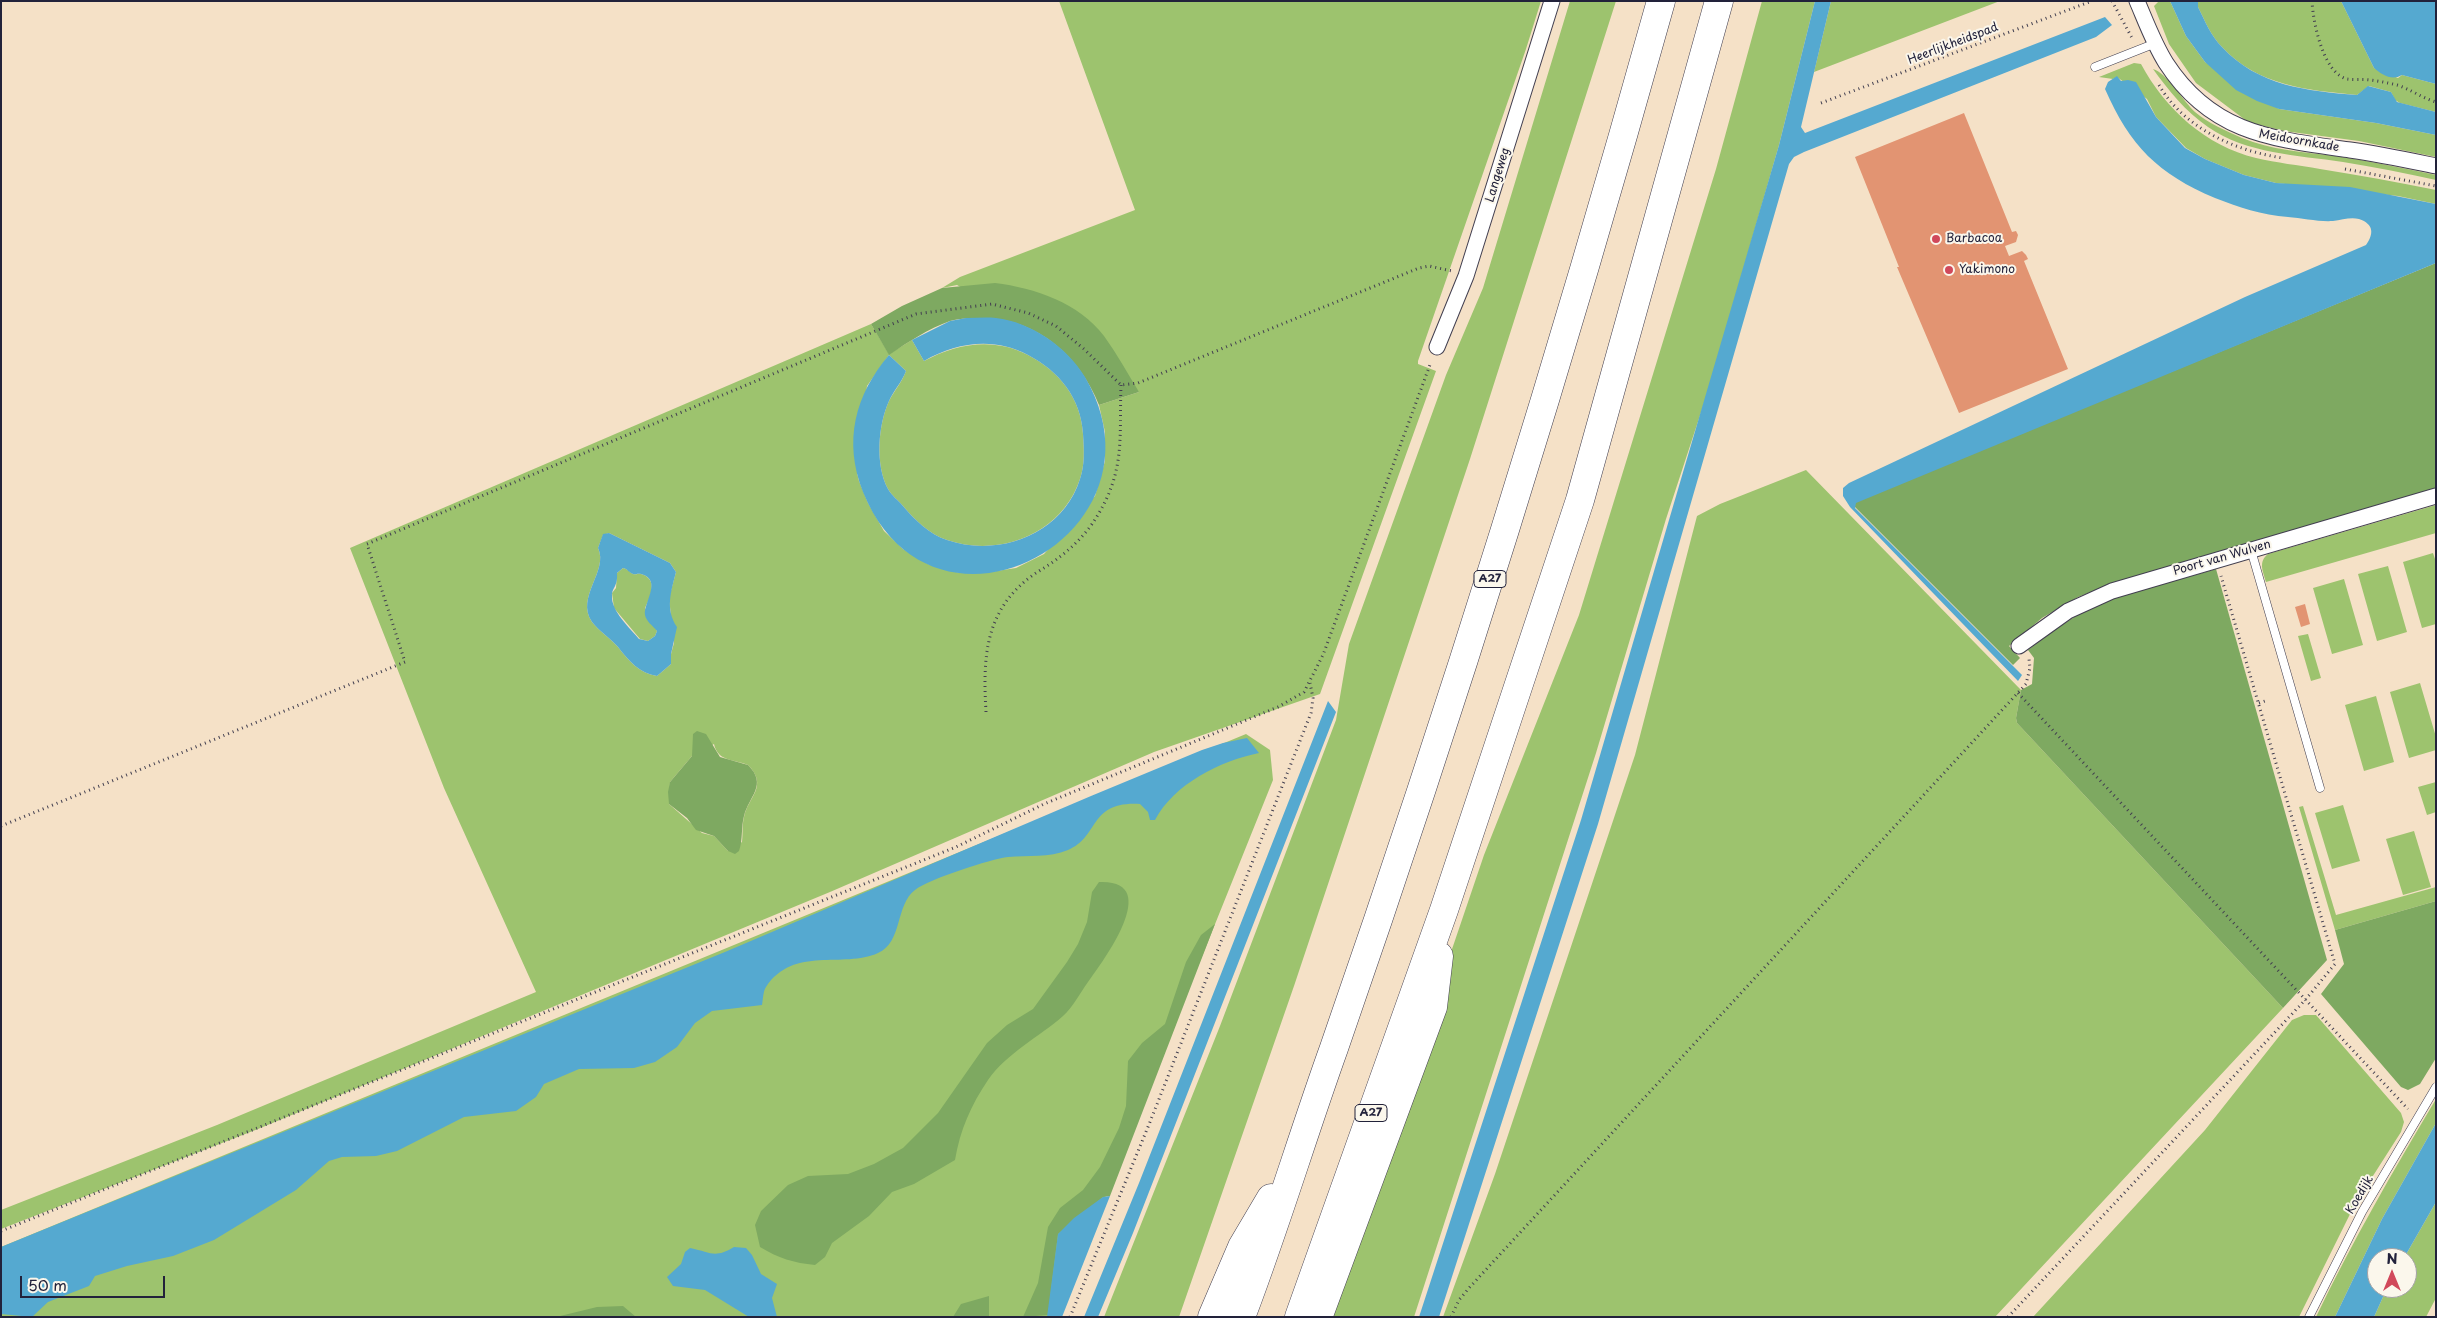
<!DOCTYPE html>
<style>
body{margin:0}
#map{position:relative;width:2437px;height:1318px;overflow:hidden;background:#f5e1c7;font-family:"Playpen Sans",sans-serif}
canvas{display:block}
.frame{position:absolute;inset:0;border:2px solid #22223b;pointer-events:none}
.north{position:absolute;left:2367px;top:1248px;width:50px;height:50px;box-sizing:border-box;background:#fbf7ec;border:1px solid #a4a2a5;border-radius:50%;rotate:0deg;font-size:14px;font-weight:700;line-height:20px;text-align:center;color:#22223b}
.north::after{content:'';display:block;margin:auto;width:18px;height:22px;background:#d1495b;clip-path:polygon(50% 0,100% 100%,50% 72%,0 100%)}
.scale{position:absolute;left:20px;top:1276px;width:145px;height:22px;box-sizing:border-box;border:2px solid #22223b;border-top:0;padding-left:6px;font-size:15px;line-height:18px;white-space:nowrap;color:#22223b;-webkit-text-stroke:4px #fbf7ec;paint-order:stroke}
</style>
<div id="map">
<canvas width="2437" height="1318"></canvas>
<div class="frame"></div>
<div class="north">N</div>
<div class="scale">50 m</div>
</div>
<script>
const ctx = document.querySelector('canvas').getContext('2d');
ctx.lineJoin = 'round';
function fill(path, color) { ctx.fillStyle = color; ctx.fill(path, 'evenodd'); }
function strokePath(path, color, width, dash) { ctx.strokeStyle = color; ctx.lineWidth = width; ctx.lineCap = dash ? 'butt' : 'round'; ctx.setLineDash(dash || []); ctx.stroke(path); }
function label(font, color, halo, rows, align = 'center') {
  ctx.font = font + ' "Playpen Sans",sans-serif'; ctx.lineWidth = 4; ctx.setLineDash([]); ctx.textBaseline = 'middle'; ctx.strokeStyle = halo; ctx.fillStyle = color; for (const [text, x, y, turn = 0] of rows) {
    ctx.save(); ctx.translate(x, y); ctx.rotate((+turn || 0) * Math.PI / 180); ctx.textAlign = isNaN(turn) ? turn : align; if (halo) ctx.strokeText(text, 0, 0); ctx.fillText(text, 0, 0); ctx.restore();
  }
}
fill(new Path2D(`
 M1059 1H1541L1526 49 1418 361V364L1436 371 1320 694 1154 752 830 892 258 1129 1 1229V1210L217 1125 536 992 444 788 350 548 871 324 889 354 912 340 924 361C957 343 994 337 1028 355 1059 371 1081 398 1083 434 1084 450 1085 464 1080 479 1062 534 999 558 947 540 929 534 915 520 903 506 898 500 892 496 888 489 875 465 878 425 889 401 894 391 902 382 906 371L889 355 867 386 857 473 859 481 868 503 884 531 903 549 928 564 960 573 990 572 1016 568 1044 554 1095 496 1105 461V432L1099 405 1139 392 957 285 942 288 960 277 1135 210ZM609 533 670 563 676 572 669 598 674 643 671 654V664L657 676C639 673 629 661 618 647 610 638 599 631 592 622 575 597 609 571 598 548L603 535ZM714 744C718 762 734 759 748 765 769 786 748 797 744 817 742 825 743 834 742 842L728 851 714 836 702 833 669 804 670 782 692 756Z
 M1570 1H1616L1470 459 1294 986 1179 1317H1104L1220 1026 1336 720 1349 644 1446 375 1483 288Z
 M1762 1H1815L1779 145 1710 385 1666 519 1596 753 1414 1317H1327L1484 855 1579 615 1716 169Z
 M1831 1H2000L1814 72Z
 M2159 1H2170L2186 36 2205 62 2279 109 2376 123 2436 135V157L2359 141 2284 131 2248 122 2196 83 2169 44 2154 6Z
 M2198 1H2341L2374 68 2398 78 2402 75 2436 84V112L2400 103 2395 100 2391 92 2369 86 2357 95C2307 90 2258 86 2222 47 2211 36 2205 21 2198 7Z
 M2134 63 2141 64C2165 109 2206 146 2256 158 2277 163 2298 165 2320 169 2358 175 2397 182 2436 190V204L2398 196 2276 183 2244 175 2205 159 2186 148 2156 117 2147 99 2117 77 2113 79 2099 77Z
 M2153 69C2167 73 2183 101 2195 112 2208 123 2226 131 2242 138 2271 150 2303 152 2335 156 2369 161 2402 168 2436 175V180C2405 173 2374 167 2343 162 2297 155 2247 154 2208 127 2185 111 2169 91 2153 69Z
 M1806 470 2021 690 2016 718 2017 723 2283 1008 1995 1317H1443L1495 1174 1635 755 1697 516 1720 504Z
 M2436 505V533L2266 582C2263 571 2258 562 2268 554Z
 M2433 553 2436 562V624L2422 628 2403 562Z
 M2388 566 2407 632 2377 641 2358 574Z
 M623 568C628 569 629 572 633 574 636 575 639 573 641 574 659 579 650 598 645 608L657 631 655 636 648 641 640 639 614 608 612 593 616 588 617 573Z
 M2344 579 2363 645 2332 654 2313 588Z
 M2308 634 2321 678 2311 681 2298 636Z
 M2420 683 2436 737V750L2409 758 2390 692Z
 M2376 696 2394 762 2364 771 2345 705Z
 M1246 734 1270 750 1273 780 1057 1317H1V1247Z
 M2436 782V812L2427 815 2418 787Z
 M2343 805 2360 861 2332 869 2315 813Z
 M2303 806 2336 915 2436 887V901L2335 930 2299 807Z
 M2414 831 2431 887 2403 895 2386 839Z
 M2304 1015H2316L2401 1113 2404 1122 2401 1132 2355 1204 2299 1317H2033L2205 1130 2292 1020Z
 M2436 1099V1123L2382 1219 2335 1317H2316C2352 1242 2393 1171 2436 1099Z
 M2436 1202V1298L2426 1317H2374L2387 1288H2407V1258H2404Z`), '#9dc36e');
fill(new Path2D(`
 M2436 263V489L2111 584 2078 597 2042 618 2009 646 2020 658 2013 665 1855 507V503L1859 500Z
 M995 283C1035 288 1079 303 1104 336 1117 354 1128 374 1139 392L1099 405C1080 357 1038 319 984 318 973 318 961 318 950 321 928 329 908 342 889 355L871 324 902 306 942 288Z
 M2216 569 2327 960 2283 1008 2017 723 2016 718 2021 690 2032 684 2034 658 2028 650C2052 632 2076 613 2104 602 2140 589 2179 580 2216 569Z
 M697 731 706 734 720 757 748 765C768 785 749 796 744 816 741 827 743 840 739 851L735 854 728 851 714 836 696 830 687 818 669 804 668 792 670 782 692 756 693 734Z
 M1099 882C1164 879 1104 960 1088 982 1080 993 1073 1007 1063 1016 1039 1037 1007 1053 988 1080 971 1105 960 1130 955 1160L914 1184 892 1192 869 1216 832 1243 825 1257 815 1265C794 1263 778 1258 760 1247L755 1225 761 1211 788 1185 808 1176 848 1174 874 1164 903 1148 938 1113 987 1043 1007 1025 1033 1009 1067 962 1078 944 1087 922 1092 892Z
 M2436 901V1058L2420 1084 2408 1090 2401 1087 2321 994 2344 964 2335 930Z
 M1215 924 1110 1196 1103 1197 1058 1234 1048 1315 1023 1317 1038 1283 1048 1227 1060 1208 1083 1190 1100 1167 1119 1128 1126 1106 1128 1061 1142 1043 1165 1024 1186 962 1201 935Z
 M989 1296V1317H953L961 1304Z
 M623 1306 636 1317H556L597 1307Z`), '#7ea961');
fill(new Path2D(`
 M1815 1H1831L1801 127 1805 133 2105 17 2112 25 2096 37 1804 152 1794 157 1789 164 1598 824 1439 1317H1419L1581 820 1779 145Z
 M2170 1H2198V7C2205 21 2211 36 2222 47 2258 86 2307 91 2357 95L2368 86 2391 92 2397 102 2436 112V135L2376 123 2279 109 2257 101 2236 90 2205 62 2186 36Z
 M2341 1H2436V84L2402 75C2392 81 2382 75 2374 68Z
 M2117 76 2121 81 2128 80 2136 82 2156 117 2185 148 2205 159 2244 175 2276 183 2350 187 2436 204V263L1856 503 1855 508 2022 675 2018 681 1850 507 1843 496V488L1849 483 2245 297 2366 245C2374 234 2374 224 2359 219 2350 217 2342 220 2333 221 2319 222 2302 218 2288 217 2262 215 2238 207 2215 198 2158 174 2130 146 2105 89L2108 82Z
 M966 318C976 318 986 317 996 318 1031 322 1067 347 1085 377 1177 534 933 665 863 492 843 441 855 395 889 355L906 371C902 382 894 390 889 401 878 425 875 465 888 489 892 496 898 500 903 506 915 520 929 534 947 540 999 558 1063 534 1080 479 1085 464 1084 450 1083 434 1081 398 1059 371 1028 355 994 337 957 342 924 361L912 340 950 321Z
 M609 533 670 563 676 572C671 592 665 609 677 627L671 654V664L657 676C639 673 629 661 618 647 610 638 599 631 592 622 575 597 609 571 598 548L603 534ZM623 568C628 569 628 572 633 574 635 575 638 573 641 574 663 580 643 603 645 615 646 621 653 626 657 631L655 636 648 641 639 639C630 628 611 611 612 596 612 587 618 587 617 573Z
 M1328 701 1336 712 1133 1233 1098 1317H1084L1139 1183Z
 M1247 738 1259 753C1220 761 1174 784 1155 820H1150L1148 812 1140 804C1088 801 1100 837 1068 850 1049 858 1028 855 1008 857 991 859 929 879 915 890 895 905 903 942 878 953 843 969 794 945 766 987 763 991 763 1000 762 1005L712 1011 695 1023 677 1047 655 1062 634 1068 579 1069 544 1084 536 1097 516 1111 464 1117 397 1151 376 1156 342 1157 329 1161 296 1190 214 1240 173 1256 127 1266 95 1276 89 1286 48 1302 32 1317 1 1314V1247L725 952 1091 796 1202 750 1223 743Z
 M2436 1123V1202L2404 1258H2377V1288H2387L2374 1317H2335L2382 1219Z
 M1110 1196 1062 1317H1047L1058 1234 1074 1218 1103 1197Z
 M734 1247 746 1248 752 1255 761 1274 777 1284 772 1298 777 1317H749L705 1290 673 1286 667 1277 681 1264 685 1252 690 1248C711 1252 714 1259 734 1247Z`), '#55a9d0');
fill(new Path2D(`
 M1964 113 2012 232 2016 231 2018 235 2016 242 2005 246 2009 256 2022 251 2026 255 2028 259 2024 261 2068 369 1959 413 1897 267H1899L1855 157Z
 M2305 604 2310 624 2301 627 2295 607Z`), '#e29472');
const service = new Path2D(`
 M2095 67 2156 43
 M2251 550 2320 788
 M2309 1317 2362 1212 2436 1087`);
const minor = new Path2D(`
 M2137 1C2146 22 2154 44 2166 63 2212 134 2273 139 2350 150 2379 154 2407 160 2436 166
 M1437 347 1466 276 1552 1
 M2019 646 2068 611 2112 591 2436 496`);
const motorway = new Path2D(`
 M1319 1315 1433 1007 1439 956
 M1212 1317 1242 1247 1271 1198
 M1241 1317C1275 1228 1302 1137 1334 1048 1454 703 1563 353 1661 1
 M1299 1317 1444 910 1580 500 1719 1`);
strokePath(service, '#423f50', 9);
strokePath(minor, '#423f50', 17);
strokePath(motorway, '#423f50', 29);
strokePath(new Path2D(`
 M2112 1 2132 38
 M2312 1C2313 22 2323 73 2347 79 2354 80 2362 79 2370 80 2379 81 2388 83 2397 85 2410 89 2422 98 2436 102
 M2159 85C2184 128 2235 151 2283 158
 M1821 103 2092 1
 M2345 169 2436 186
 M2018 693 2408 1109
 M2259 703 2268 700
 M986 712C983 660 984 613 1029 578 1038 571 1048 566 1057 559 1072 548 1087 533 1096 518 1126 470 1119 437 1121 385
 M1 826 405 662 367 544 916 314 992 304 1028 313 1056 326 1084 349 1121 385 1138 383 1419 268 1429 266 1452 271
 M1 1231 956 847 1044 804 1278 707 1304 692 1323 655 1431 362
 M1070 1317 1150 1122 1311 713 1313 698 1310 683
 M1451 1317 1459 1300 1469 1288 2026 684 2030 668 2029 659
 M2008 1317 2306 999 2335 964 2221 576`), '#423f50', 3, [1, 4]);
strokePath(service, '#fff', 8);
strokePath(minor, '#fff', 15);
strokePath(motorway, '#fff', 28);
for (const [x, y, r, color] of [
 [1936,239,5,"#d1495b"],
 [1949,270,5,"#d1495b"]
]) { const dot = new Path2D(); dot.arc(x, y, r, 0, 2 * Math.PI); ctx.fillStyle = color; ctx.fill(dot); strokePath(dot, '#fbf7ec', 2); }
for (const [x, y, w] of [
 [1490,579,32],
 [1371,1113,32]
]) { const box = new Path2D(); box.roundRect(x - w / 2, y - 8.5, w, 17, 4); ctx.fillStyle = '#fbf7ec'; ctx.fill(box); strokePath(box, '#22223b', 1); }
label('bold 11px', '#22223b', null, [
 ["A27",1490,579],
 ["A27",1371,1113]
]);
label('12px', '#22223b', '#fbf7ec', [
 ["Heerlijkheidspad",1953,44,-21],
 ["Meidoornkade",2299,141,10],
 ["Langeweg",1498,175,-73],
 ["Poort van Wulven",2222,558,-16],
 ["Koedijk",2360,1195,-60]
]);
label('12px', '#22223b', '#fbf7ec', [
 ["Barbacoa",1946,239],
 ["Yakimono",1959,270]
], 'left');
</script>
